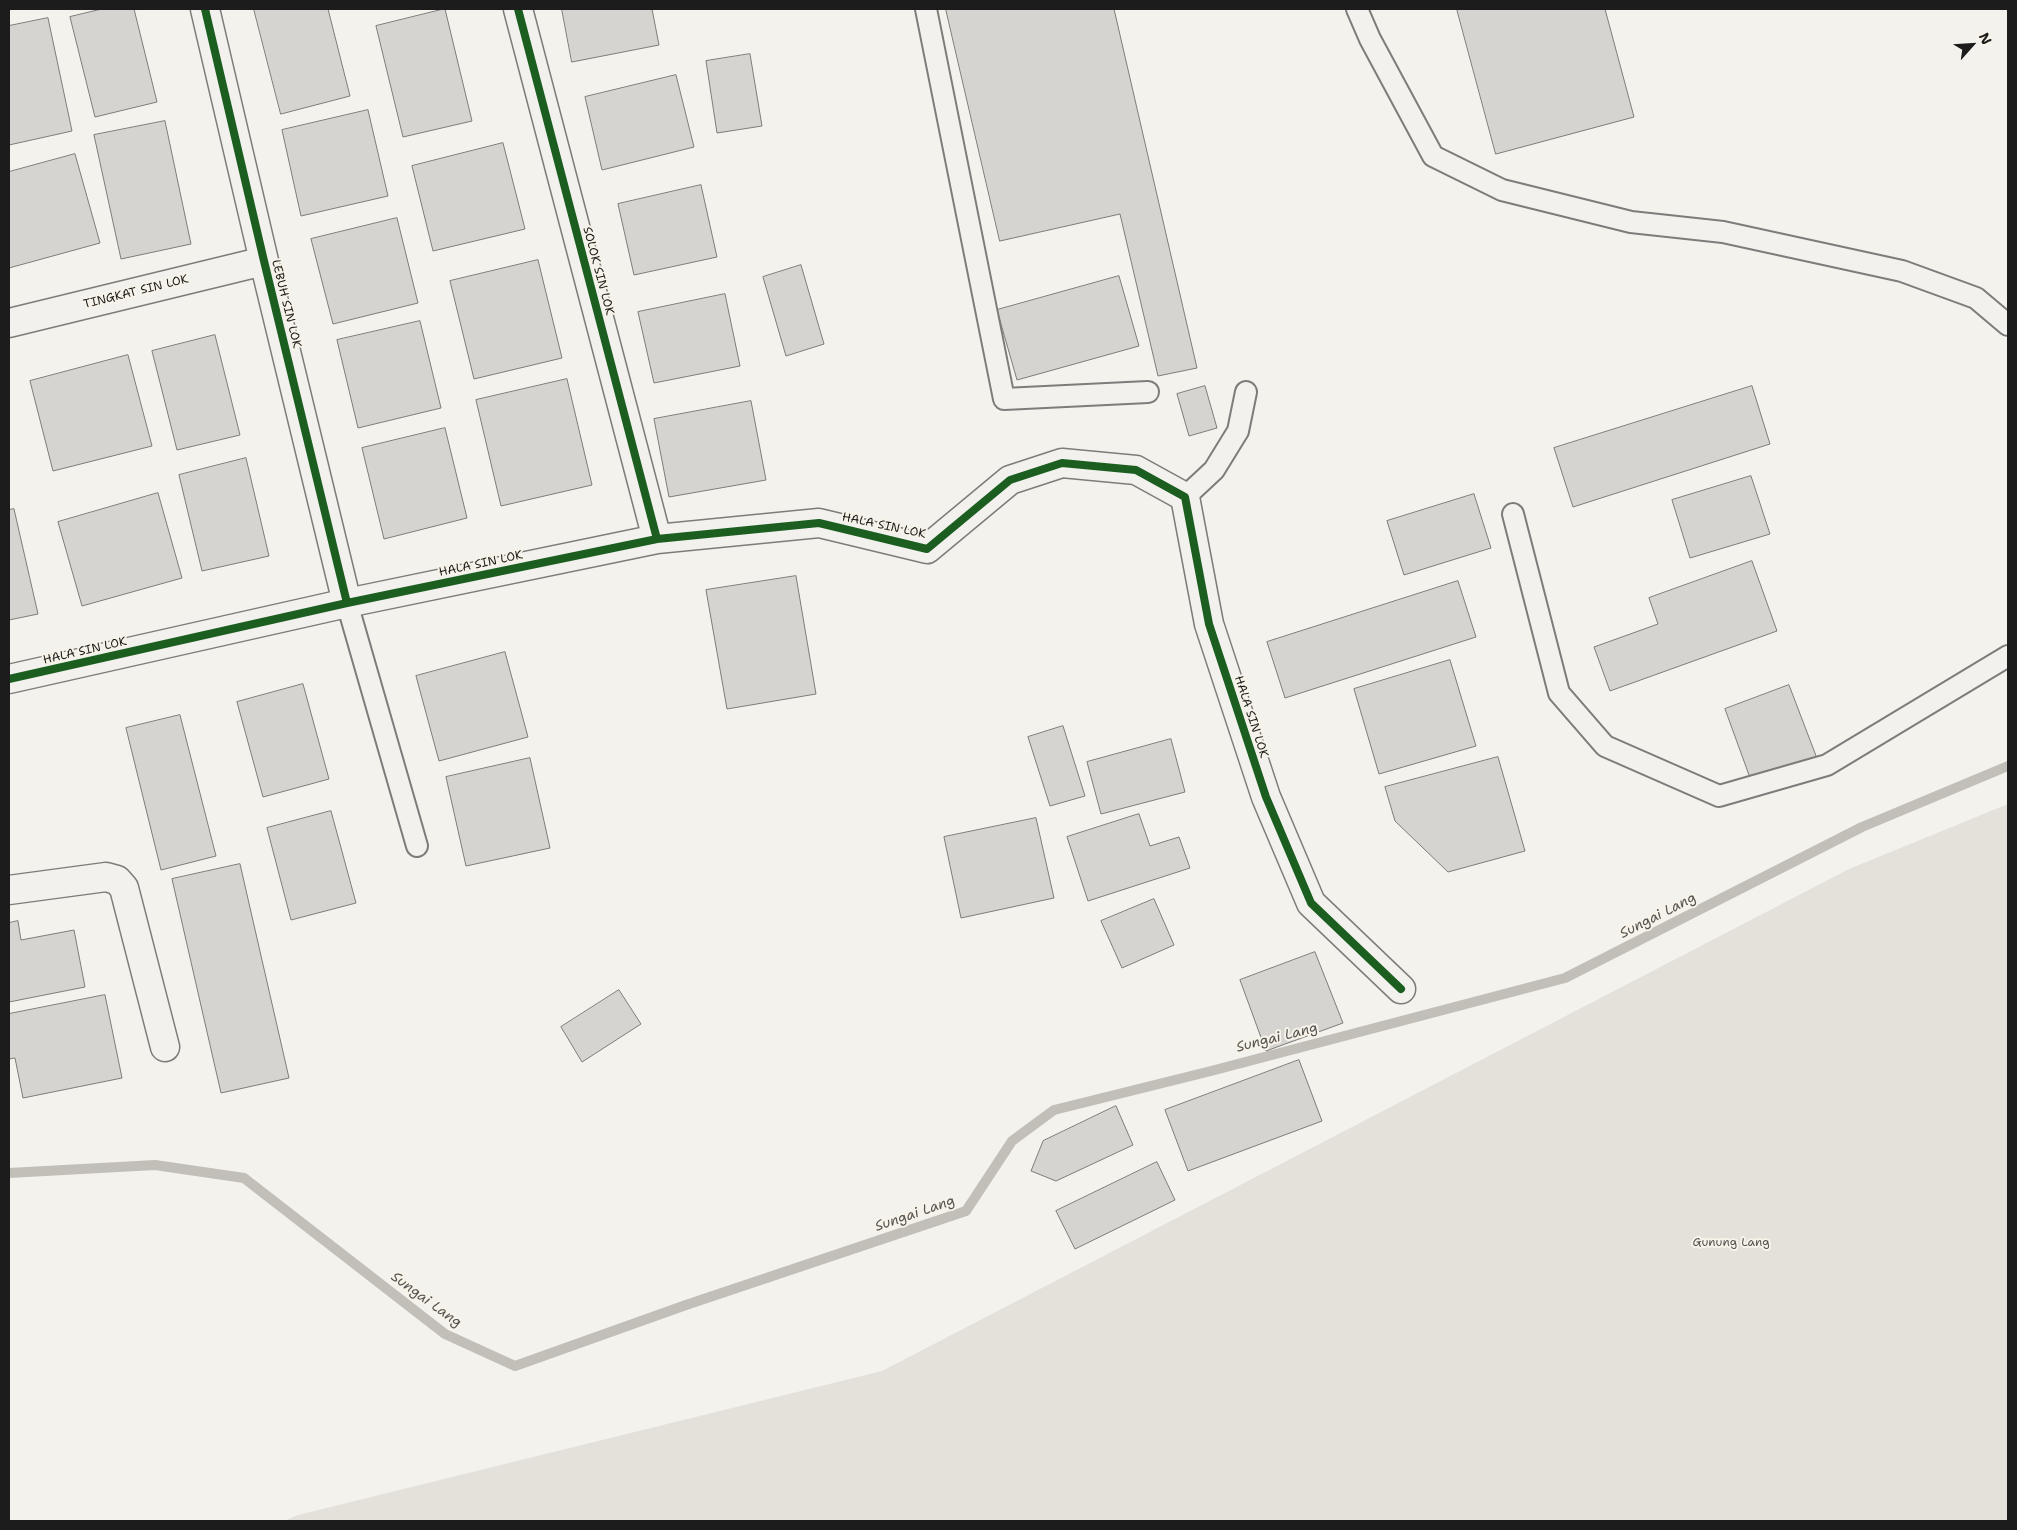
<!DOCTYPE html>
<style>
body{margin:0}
#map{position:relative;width:2017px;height:1530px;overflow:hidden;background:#f4f2ec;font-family:"Shantell Sans",sans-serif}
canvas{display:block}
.frame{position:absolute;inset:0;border:10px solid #1c1c1c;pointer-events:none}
.north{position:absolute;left:1947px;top:20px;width:50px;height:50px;-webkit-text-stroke:4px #f7f3e8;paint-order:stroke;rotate:64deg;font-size:14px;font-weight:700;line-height:20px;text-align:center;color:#1c1c1c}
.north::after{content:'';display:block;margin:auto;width:18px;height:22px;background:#1c1c1c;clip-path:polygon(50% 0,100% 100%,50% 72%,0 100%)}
</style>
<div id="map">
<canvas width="2017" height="1530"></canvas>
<div class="frame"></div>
<div class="north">N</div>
</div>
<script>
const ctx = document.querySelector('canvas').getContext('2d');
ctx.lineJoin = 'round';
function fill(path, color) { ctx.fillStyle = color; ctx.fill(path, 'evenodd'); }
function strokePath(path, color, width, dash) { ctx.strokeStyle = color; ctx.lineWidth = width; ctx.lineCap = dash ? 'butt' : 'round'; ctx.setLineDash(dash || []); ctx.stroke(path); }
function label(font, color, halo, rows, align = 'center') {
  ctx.font = font + ' "Shantell Sans",sans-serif'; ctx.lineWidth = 4; ctx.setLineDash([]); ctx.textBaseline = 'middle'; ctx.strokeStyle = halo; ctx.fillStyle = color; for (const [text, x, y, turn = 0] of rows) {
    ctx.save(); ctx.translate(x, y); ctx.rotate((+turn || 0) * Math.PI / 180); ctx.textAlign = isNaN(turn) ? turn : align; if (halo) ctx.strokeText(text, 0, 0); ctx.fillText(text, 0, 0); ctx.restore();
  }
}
fill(new Path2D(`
 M2008 804V1521H284L298 1515 882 1371 1849 869Z`), '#e4e1da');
strokePath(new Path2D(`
 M9 1173 155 1165 244 1178 445 1334 515 1366 686 1305 966 1211 1012 1141 1054 1110 1211 1071 1565 978 1862 827 2008 766`), '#c2bfb8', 10);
const building = new Path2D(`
 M102 9H134L157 102 95 117 70 17Z
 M254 9H328L350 96 281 114Z
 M445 9 472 121 403 137 376 26Z
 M562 9H652L659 45 572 62Z
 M946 9H1114L1197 368 1158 376 1120 214 1000 241Z
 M1457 9H1605L1634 117 1496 154Z
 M48 18 72 131 9 145V26Z
 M750 54 762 126 717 133 706 61Z
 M676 75 694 147 602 170 585 97Z
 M368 110 388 196 301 216 282 130Z
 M165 121 191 244 121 259 94 135Z
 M503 143 525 229 433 251 412 166Z
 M75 154 100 243 9 268V172Z
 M701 185 717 257 634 275 618 204Z
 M397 218 418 303 333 324 311 239Z
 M538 260 562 358 474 379 450 281Z
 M801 265 824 344 786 356 763 277Z
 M1119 276 1139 346 1017 380 997 310Z
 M725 294 740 366 654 383 638 312Z
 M420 321 441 408 358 428 337 340Z
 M215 335 240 435 177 450 152 351Z
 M128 355 152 446 53 471 30 381Z
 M567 379 592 485 501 506 476 400Z
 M1205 386 1217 428 1189 436 1177 394Z
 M1752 386 1770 444 1573 507 1554 448Z
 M751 401 766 480 669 497 654 419Z
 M445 428 467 518 384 539 362 448Z
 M246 458 269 556 202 571 179 475Z
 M1751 476 1770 534 1690 558 1672 500Z
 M158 493 182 578 82 606 58 522Z
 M1474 494 1491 548 1404 575 1387 521Z
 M14 509 38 614 9 620V510Z
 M1752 561 1777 631 1610 691 1594 647 1658 624 1649 598Z
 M796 576 816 694 727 709 706 590Z
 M1458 581 1476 637 1285 698 1267 642Z
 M505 652 528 737 439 761 416 676Z
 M1450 660 1476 746 1379 774 1354 689Z
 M303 684 329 779 263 797 237 702Z
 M1789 685 1818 761 1753 786 1725 709Z
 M180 715 216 856 161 870 126 728Z
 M1063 726 1085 796 1050 806 1028 737Z
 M1171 739 1185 792 1101 814 1087 762Z
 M1498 757 1525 851 1448 872 1395 821 1385 787Z
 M530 758 550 848 466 866 446 777Z
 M331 811 356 903 291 920 267 828Z
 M1139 814 1150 846 1179 837 1190 868 1088 901 1067 837Z
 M1036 818 1054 898 961 918 944 837Z
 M240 864 289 1078 221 1093 172 879Z
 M1154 899 1174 945 1122 968 1101 921Z
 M18 921 21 940 74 930 85 987 9 1002V923Z
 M1315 952 1343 1023 1266 1051 1240 980Z
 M619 990 641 1024 582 1062 561 1027Z
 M105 995 122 1078 23 1098 15 1058 9 1059V1014Z
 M1299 1060 1322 1121 1188 1171 1165 1110Z
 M1116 1106 1133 1145 1056 1181 1031 1171 1043 1141Z
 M1157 1162 1175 1200 1075 1249 1056 1211Z`);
fill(building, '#d5d4d0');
strokePath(building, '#7d7c7a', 1);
const lane = new Path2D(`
 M926 9 1004 399 1148 392
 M1357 9 1370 39 1433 156 1502 190 1631 222 1723 232 1902 271 1976 298 2008 325
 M1185 497 1214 470 1238 431 1246 392
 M1513 514 1559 693 1605 746 1719 796 1827 765 2008 656
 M347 603 417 846`);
const street = new Path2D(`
 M205 9 264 261 347 603
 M518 9 657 539
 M9 323 264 261
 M9 679 347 603 657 539 819 523 927 549 1010 480 1062 463 1136 470 1185 497 1209 624 1266 797 1311 903 1401 989
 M9 890 106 877 117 880 124 888 165 1047`);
strokePath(lane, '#7d7c7a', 24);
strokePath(street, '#7d7c7a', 31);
strokePath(lane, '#f2f1ed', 20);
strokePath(street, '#f2f1ed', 28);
strokePath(new Path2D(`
 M205 9 264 261 347 603
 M518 9 657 539
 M9 679 347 603 657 539 819 523 927 549 1010 480 1062 463 1136 470 1185 497 1209 624 1266 797 1311 903 1401 989`), '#1b5e20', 8);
label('12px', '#1c1c1c', '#f7f3e8', [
 ["SOLOK SIN LOK",598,271,75],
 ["TINGKAT SIN LOK",136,292,-14],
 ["LEBUH SIN LOK",286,304,76],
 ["HALA SIN LOK",884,526,12],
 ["HALA SIN LOK",481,564,-12],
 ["HALA SIN LOK",85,651,-13],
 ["HALA SIN LOK",1251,717,72]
]);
label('12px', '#545351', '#f7f3e8', [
 ["Gunung Lang",1731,1243]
]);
label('italic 14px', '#565452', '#f7f3e8', [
 ["Sungai Lang",1658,916,-27],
 ["Sungai Lang",1277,1038,-14],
 ["Sungai Lang",915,1214,-19],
 ["Sungai Lang",426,1300,36]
]);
</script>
